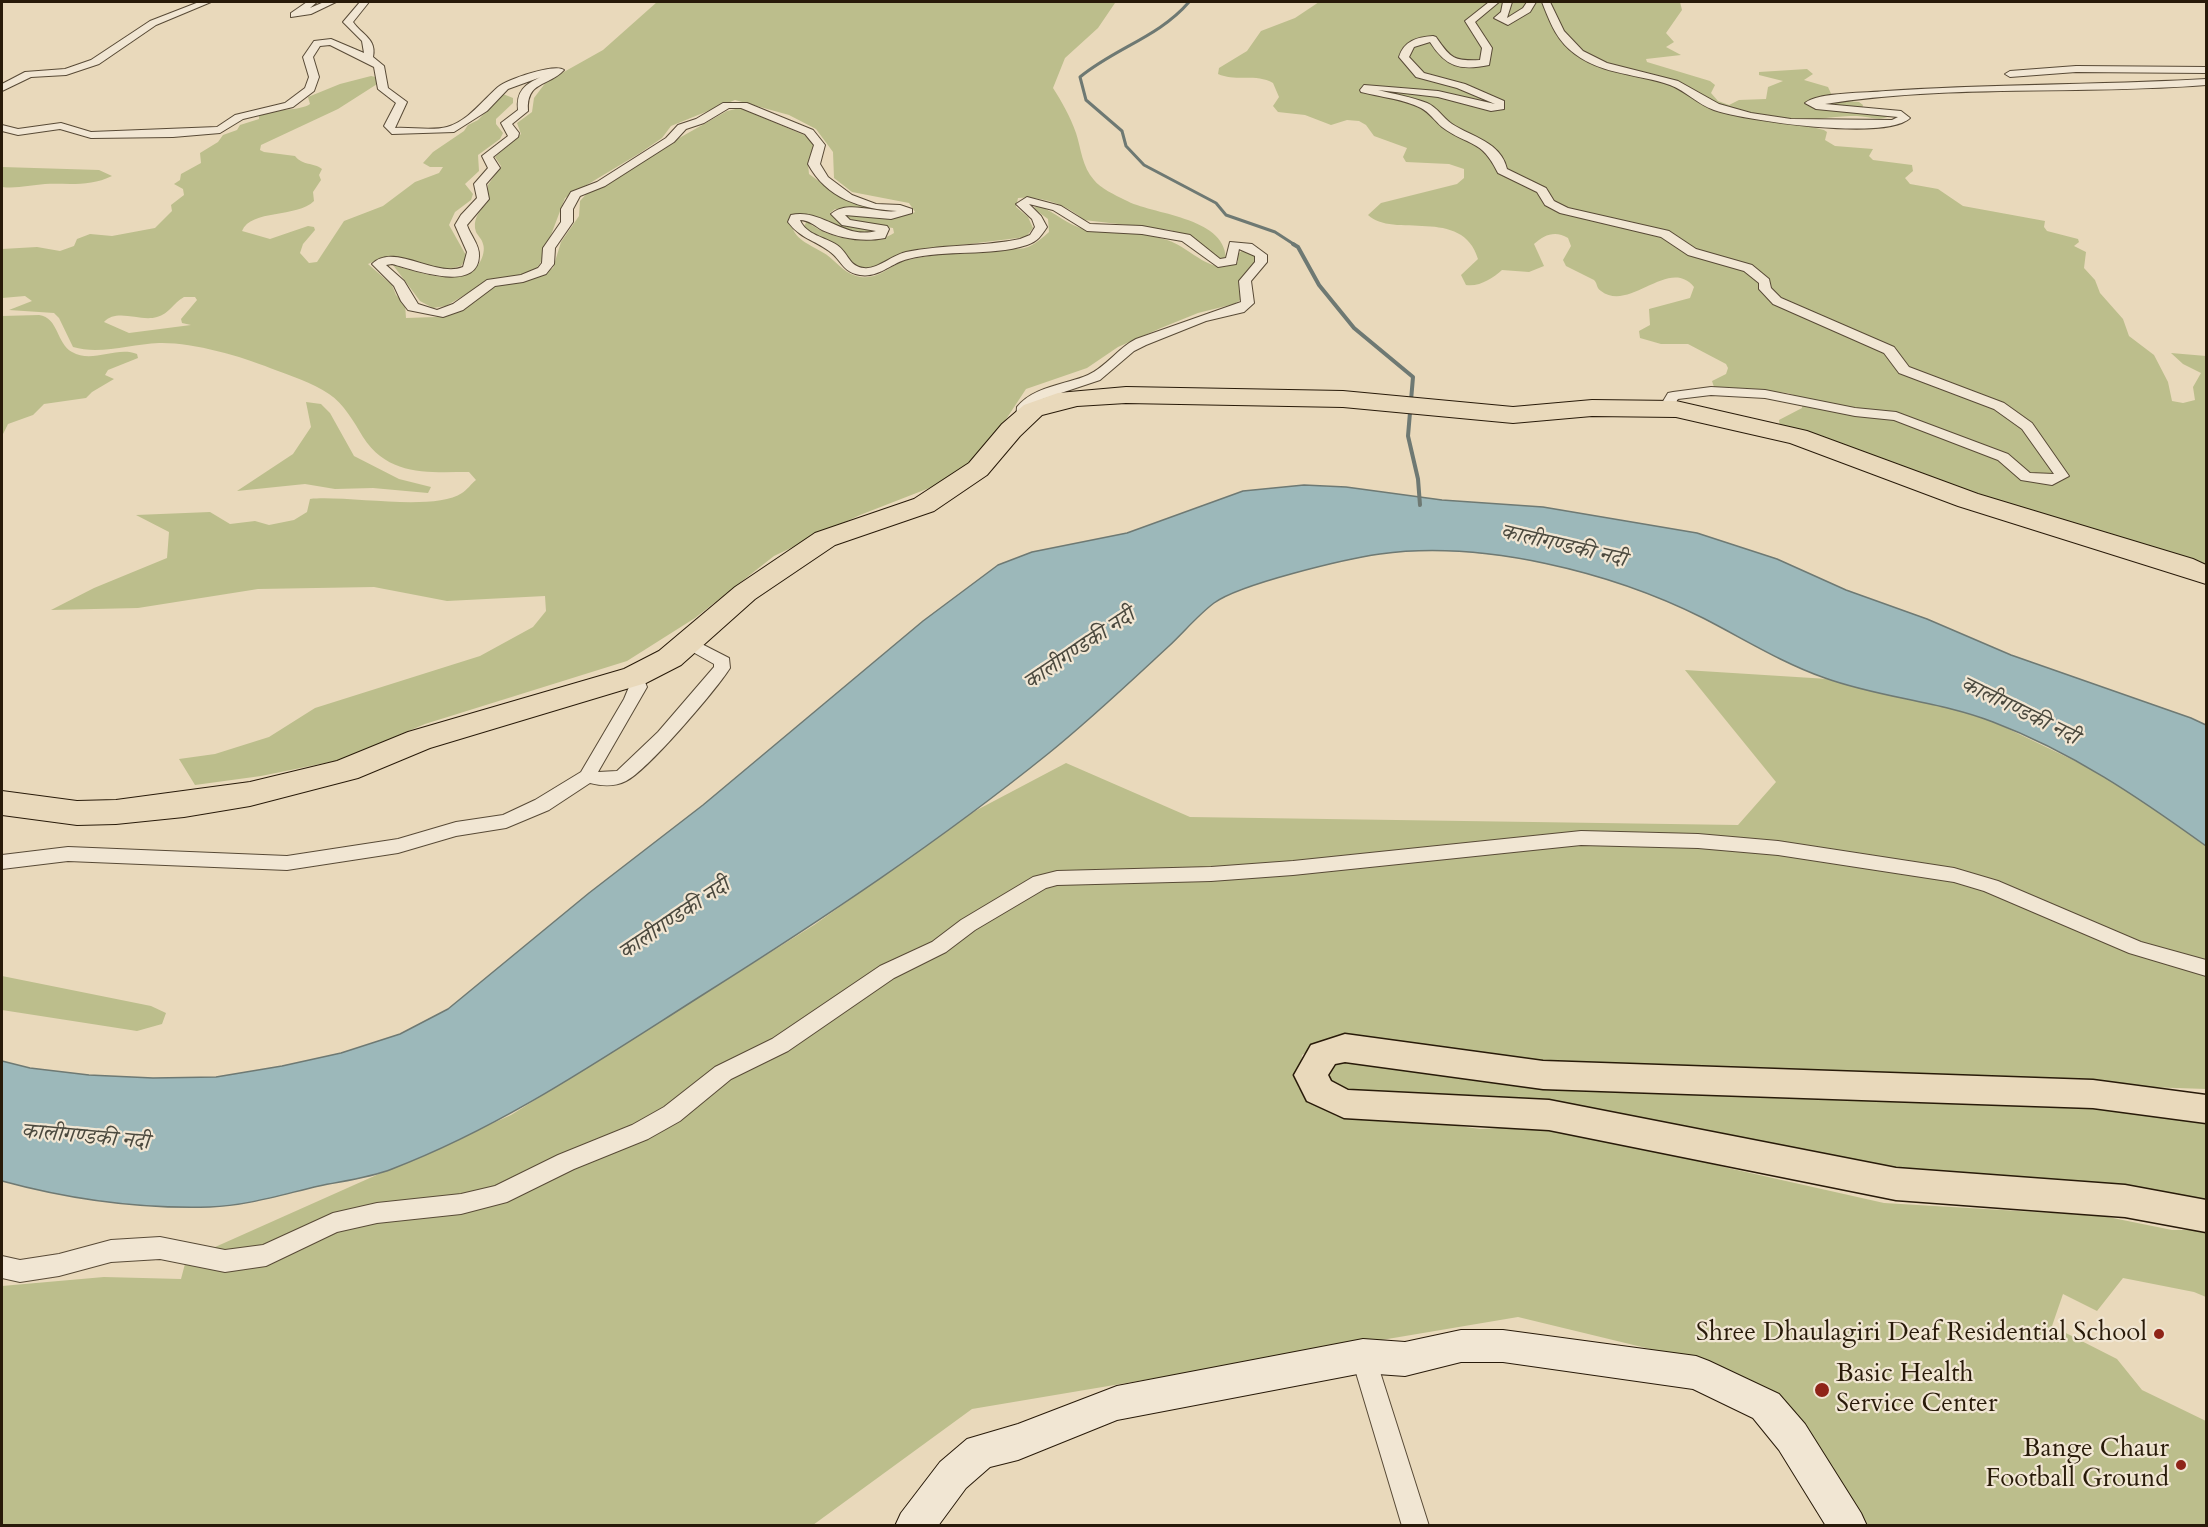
<!DOCTYPE html>
<meta charset="utf-8">
<style>
body{margin:0}
#map{position:relative;width:2208px;height:1527px;overflow:hidden;background:#e9d9bb;font-family:Cardo,serif}
canvas{display:block}
.frame{position:absolute;inset:0;border:3px solid #281a09;pointer-events:none}
</style>
<div id="map">
<canvas width="2208" height="1527"></canvas>
<div class="frame"></div>
</div>
<script>
const ctx = document.querySelector('canvas').getContext('2d');
ctx.lineJoin = 'round';
function fill(path, color) { ctx.fillStyle = color; ctx.fill(path, 'evenodd'); }
function strokePath(path, color, width, dash) { ctx.strokeStyle = color; ctx.lineWidth = width; ctx.lineCap = dash ? 'butt' : 'round'; ctx.setLineDash(dash || []); ctx.stroke(path); }
function label(font, color, halo, rows, align = 'center') {
  ctx.font = font + ' Cardo,"Noto Serif Devanagari",serif'; ctx.lineWidth = 4.5; ctx.setLineDash([]); ctx.textBaseline = 'middle'; ctx.strokeStyle = halo; ctx.fillStyle = color; for (const [text, x, y, turn = 0] of rows) {
    ctx.save(); ctx.translate(x, y); ctx.rotate((+turn || 0) * Math.PI / 180); ctx.textAlign = isNaN(turn) ? turn : align; if (halo) ctx.strokeText(text, 0, 0); ctx.fillText(text, 0, 0); ctx.restore();
  }
}
fill(new Path2D(`
 M657 2H1112L1115 3 1098 28 1065 58 1053 88C1062 102 1070 116 1076 133 1081 148 1082 167 1094 180 1100 188 1115 195 1125 200 1152 215 1224 216 1226 258L1220 259 1193 237 1170 230 1084 220C1066 204 1042 196 1018 198L1016 207 1028 217 1033 228 1026 237 912 251C896 256 874 271 860 268L808 233 804 226 807 221C825 239 873 247 894 233L893 228 857 223 847 217 848 214C870 217 895 221 915 212L909 203 852 192 834 178 833 152 816 129 789 115 735 100 671 126 662 138 640 153 565 198 540 264 532 273 488 281 446 306 433 308 420 301 393 265C416 271 465 291 480 262 483 257 485 249 483 244 482 239 478 236 476 232 472 220 479 211 487 203L488 185 501 166 495 157 521 134 517 123 532 112 534 98 546 82 603 50Z
 M1319 2H1680L1682 10 1666 33 1674 42 1666 47 1681 55 1646 59 1647 62 1710 81 1715 85 1711 93 1718 101 1729 105 1739 100 1766 99 1768 87 1783 81 1759 75V72L1807 69 1813 74 1804 80 1828 87 1834 100 1859 102 1863 105 1862 109 1889 116C1880 122 1867 116 1857 116 1839 116 1817 118 1800 124L1824 130 1827 132 1825 140 1835 146 1873 149 1869 156 1873 160 1912 165 1913 171 1905 178 1910 184 1938 189 1963 206 2045 221 2044 227 2047 231 2078 239 2079 242 2074 246 2086 252 2084 268 2095 280 2100 293 2123 319 2129 336 2154 355 2168 382 2172 401 2183 403 2195 400 2193 387 2201 373 2183 364 2171 353 2206 356V567L2059 526 1780 428 1779 420 1802 408V398L1788 393 1714 387 1712 381 1726 374 1728 368 1726 364 1688 344H1661L1640 338 1639 331 1650 325 1649 309 1690 298 1694 287C1669 256 1630 313 1601 291 1596 288 1598 284 1594 280L1566 266 1563 260 1571 246 1568 238C1555 230 1544 235 1534 244L1544 266 1529 272 1502 270C1493 278 1480 287 1466 285L1461 275 1478 259C1463 206 1392 239 1368 215L1381 203 1457 184 1464 178V169L1449 164 1406 162 1403 157 1407 148 1374 136 1366 125 1359 121 1347 120 1331 125 1305 115 1278 112 1273 106 1279 97 1273 83C1256 73 1236 82 1218 74L1219 68 1247 51 1261 31 1295 18Z
 M371 76 385 79 338 109 261 145 260 150 264 152 295 156C303 166 313 162 322 169L319 175 321 180 313 192 314 201C297 218 251 209 242 231L270 239 308 226 314 227 315 230 303 244 300 253 309 263 317 262 344 221 383 206 415 182 439 173 443 167H430L423 163 433 152 464 131 468 125 478 120 503 94 513 98V103L496 119V124L503 133 500 139 478 155 479 171 465 184 473 194 471 200 455 212 449 225 467 257 461 266 443 270 387 256 368 264 392 285 396 295 405 304 406 318 436 317 460 311 496 284 536 277 553 268 561 242 579 216 580 201 589 191 626 173 658 150 727 111 740 108 804 135 814 143 808 164 809 174C841 198 859 208 900 209L897 212 835 209 830 213 843 224 880 231C869 233 858 234 846 232 824 226 817 211 792 217 788 237 809 244 822 252 834 258 842 272 856 276 879 282 890 264 907 260 938 253 971 252 1003 249 1011 249 1023 250 1030 246 1037 243 1043 237 1049 232L1048 219 1033 208 1039 206C1055 212 1067 225 1084 229 1091 231 1100 230 1107 230 1126 231 1149 234 1167 240 1192 248 1212 278 1238 262V254L1244 249 1254 254 1256 260 1242 278V299L1234 304 1198 313 1161 328 1118 347 1087 368 1026 389 995 436 973 461 937 485 860 515 774 556 695 618 627 661 425 724 340 760 261 776 195 785 179 759 215 754 269 737 315 708 480 656 533 627 546 611 545 596 447 601 374 587 258 589 138 608 51 610 94 588 167 558 169 532 136 515 210 512 230 524 255 521 269 525 294 520 307 512 310 499C346 495 434 512 462 493 467 490 471 484 476 480L469 472C428 472 389 477 363 437 354 422 344 404 329 394 313 383 289 375 270 368 241 356 191 342 159 343 131 344 100 355 73 347L59 318 54 313 9 310 32 301 25 296 2 298V249L37 247 60 251 74 246 77 239 90 234 112 236 155 228 172 211 171 205 184 195 183 189 174 184 180 180 181 174 201 163 200 153 218 142 223 135 237 130 240 125 259 119V114C273 109 301 111 310 104L308 97 340 84ZM184 297H195L197 300 181 319 182 323 191 325 129 333 104 322C117 308 140 322 157 317 169 314 173 303 184 297Z
 M2 167 99 170 112 176C90 187 69 183 45 184 30 185 17 189 2 187Z
 M39 315C59 318 56 343 72 352 92 364 116 346 137 354L138 358 108 370 105 375 114 379 92 392 86 398 44 404 33 415 8 424 2 436V316Z
 M306 402 321 404 330 413 354 456 399 479 431 487 428 493 373 488 335 489 305 484 237 491 293 454 311 427Z
 M1685 670 1828 679 1943 706 1992 721 2102 774 2150 804 2206 846V1089L1529 1066 1333 1038 1302 1055 1298 1087 1336 1116 1430 1122 1480 1129 1546 1126 1591 1132 1728 1168 1884 1203 2103 1216 2172 1230H2206V1297L2194 1292 2123 1278 2097 1311 2063 1294 2052 1326 2117 1359 2142 1390 2206 1421V1525H1867L1838 1479 1708 1363 1518 1317 972 1409 813 1525 2 1526V1286L104 1277 181 1279 186 1260 511 1115 814 925 975 811 1066 763 1190 817 1738 825 1776 782Z
 M2 976 151 1006 166 1013 162 1024 137 1031 2 1010Z
 M1327 1059 2142 1106 2199 1115 2206 1117V1202L1940 1178 1333 1093 1319 1070Z`), '#bcbe8c');
const water = new Path2D(`
 M1304 485 1346 487 1442 500 1543 507 1697 533 1777 559 1846 590 1927 619 2011 655 2191 718 2206 725V846C2138 797 2072 752 1993 722 1939 701 1880 698 1825 678 1782 663 1744 639 1703 618 1611 572 1483 540 1380 554 1345 559 1240 584 1214 603 1198 615 1184 632 1169 646 1130 682 1091 719 1049 753 940 841 823 919 704 994 603 1058 504 1126 392 1169 369 1178 343 1181 319 1186 284 1194 246 1206 210 1207 141 1209 68 1199 2 1181V1061L30 1068 89 1075 153 1078 216 1077 282 1066 341 1053 400 1034 448 1009 589 893 703 805 923 621 998 565 1032 552 1127 533 1243 491Z`);
fill(water, '#9cb8ba');
strokePath(water, '#6e7973', 1.5);
strokePath(new Path2D(`
 M1189 2C1159 37 1115 48 1080 77L1086 100 1122 131 1126 146 1144 165 1216 203 1226 215 1275 232 1295 245`), '#6e7973', 3);
strokePath(new Path2D(`
 M1293 244 1298 247 1319 285 1354 328 1413 377 1408 436 1418 479 1420 505`), '#6e7973', 4);
const street = new Path2D(`
 M199 2H211L156 25 99 64 66 75 31 77 2 91V84L25 72 65 69 91 60 150 21Z
 M307 2H317L310 8 324 2H336L311 14 291 17V13Z
 M360 2H369L353 22C362 35 377 39 373 57L384 66 388 88 407 102 395 128C411 127 432 131 447 127 468 121 483 100 498 87 508 79 555 63 564 70 548 87 526 81 528 111L512 124 519 133 518 137 493 157 500 168 486 184 489 199 467 225C470 235 480 245 479 256 478 294 412 269 392 264L386 265 404 281 418 304 437 310 453 304 487 280 521 275 538 268 542 263 543 248 561 222V209L571 192 597 182 666 138 678 125 696 119 723 103H747L813 130 825 145 820 164 828 177 852 195 876 204 900 205 912 209V213L891 219 845 215 850 220 887 226 889 229 885 238C864 242 842 239 822 230 815 226 809 220 800 220 806 235 825 237 837 245 848 252 849 267 864 268 877 270 892 255 906 252 944 244 983 247 1020 239L1030 235 1035 227 1032 219 1016 204 1027 197 1061 206 1090 224 1142 226 1190 235 1220 259 1226 258 1230 242 1252 244 1267 255V262L1251 281 1254 303 1244 312 1206 321 1146 345 1134 351 1100 380 1043 399 1031 408 1030 420 1023 424 1016 420 1017 407C1034 386 1065 385 1088 375 1106 367 1118 348 1136 339L1241 302 1239 281 1255 262V256L1239 249 1236 264 1218 267 1182 241 1142 234 1087 231 1053 210 1029 204 1041 216 1047 227C1041 236 1038 241 1027 245 989 257 947 249 908 259 891 263 879 278 860 275 842 272 842 260 829 251 814 240 800 238 788 222L791 215C822 208 844 240 876 231L842 225 831 214C848 199 877 214 897 211 861 209 827 199 808 164L814 145 805 134 741 108H729L704 123 686 129 674 142 605 186 580 196 573 209V222L555 248 554 264 546 274 523 282 495 286 463 310 443 317 408 310 401 301 394 286 372 264C393 242 436 278 463 267L467 252 455 225 461 215 477 198 474 184 488 168 482 156 508 136 501 123 518 110C516 91 525 84 541 77L508 89 487 111 454 132 392 134 384 126 396 103 378 89 374 67 330 45 320 46 313 57 319 77 314 91 293 107 243 119 220 133 173 137 91 138 60 129 18 135 2 131V125L18 129 61 123 91 132 217 127 235 115 285 103 305 88 309 77 303 57 314 41 331 39 364 53 362 41 343 22Z
 M1489 2H1499L1475 22 1492 48 1489 65C1460 71 1446 67 1430 42L1414 47 1409 57 1424 73 1465 84 1504 101V109L1491 111 1438 97 1378 90C1394 94 1412 97 1427 103 1437 107 1443 118 1452 124 1472 137 1501 142 1507 169L1546 188 1554 201 1568 208 1669 231 1696 249 1752 265 1769 279 1771 288 1781 298 1894 347 1909 367 2004 403 2032 423 2069 476 2052 485 2021 480 1998 460 1894 420 1855 416 1765 398 1711 395 1678 399 1676 402 1683 409 1676 413 1662 403 1668 393 1673 392 1711 387 1765 390 1855 408 1896 412 2008 454 2030 473 2054 474 2022 429 1994 409 1899 373 1884 353 1773 304 1759 289V283L1744 271 1688 255 1661 237 1560 213 1545 205 1537 192 1498 173C1481 138 1469 147 1442 127 1435 121 1429 112 1421 108 1404 99 1380 97 1361 92L1360 90 1364 85 1438 91 1495 104 1457 88 1416 77 1399 57C1404 41 1417 37 1433 36L1436 37C1451 59 1454 61 1480 60L1482 48 1465 21Z
 M1503 2H1512L1507 18 1523 8 1527 2H1536L1530 12 1508 25 1494 18 1501 12Z
 M1542 2H1550L1564 31 1583 51 1607 63 1678 81 1719 104 1751 113 1791 119 1892 120 1898 117 1816 109 1805 103C1818 92 1867 93 1886 91 1992 84 2099 85 2206 79V85C2080 95 1951 84 1825 104L1901 111 1910 118C1886 141 1746 121 1714 110 1697 104 1686 91 1670 85 1639 74 1603 75 1575 54 1556 40 1550 22 1542 2Z
 M2076 66 2206 67V73L2076 72 2010 77 2005 74 2010 71Z
 M690 638 729 658 730 668C716 690 647 771 626 781 614 787 602 786 590 783L549 810 506 828 456 836 398 853 287 870 68 861 2 869V855L68 847 287 856 398 839 456 822 503 815 535 800 581 772 624 699 629 687 627 676 629 672H641L647 687 598 772 617 771 658 732 714 667V664L684 647 682 643 684 639Z
 M1581 831 1698 834 1778 841 1954 868 1998 881 2141 942 2206 960V976L2129 953 1984 891 1954 882 1778 855 1698 848 1581 845 1293 875 1211 881 1057 885 1046 888 975 930 946 952 894 978 788 1051 731 1079 680 1121 648 1139 574 1169 507 1202 461 1214 377 1223 337 1232 266 1266 225 1272 160 1259 111 1262 59 1276 20 1282 2 1278V1256L20 1260 59 1254 111 1240 160 1237 225 1250 263 1245 333 1213 377 1203 461 1194 495 1186 558 1155 632 1125 664 1107 715 1067 772 1039 880 966 932 942 961 920 1033 877 1057 871 1211 867 1293 861Z
 M1363 1344 1372 1348 1375 1356 1429 1526H1402L1351 1356 1354 1348Z`);
const secondary = new Path2D(`
 M1461 1330H1503L1696 1356 1709 1361 1779 1394 1805 1424 1861 1513 1867 1526H1826L1779 1450 1753 1418 1693 1389 1503 1362H1461L1405 1376 1363 1373 1117 1420 1018 1460 990 1467 966 1488 938 1526H895L901 1513 940 1462 967 1439 1018 1424 1117 1386 1363 1339 1405 1342Z`);
const primary = new Path2D(`
 M1345 1034 1543 1061 2093 1080 2206 1095V1123L2093 1108 1543 1089 1345 1062 1335 1064 1328 1075 1331 1081 1348 1090 1549 1100 1896 1168 2125 1185 2206 1200V1232L2125 1217 1896 1200 1549 1130 1344 1118 1307 1101 1294 1075 1311 1045Z`);
const highway = new Path2D(`
 M1126 387 1343 391 1513 407 1592 400 1676 401 1807 431 1978 494 2193 559 2206 565V584L1958 506 1790 443 1676 417 1592 416 1513 423 1343 407 1126 403 1077 406 1042 415 1020 436 987 475 934 511 835 545 755 599 681 665 646 683 430 748 358 778 250 806 184 817 116 824 77 825 2 815V791L77 801 116 800 250 782 337 761 408 732 624 669 659 651 735 587 815 533 914 499 969 463 1002 424 1024 405 1058 393Z`);
strokePath(street, '#584a36', 2);
strokePath(secondary, '#281a09', 2);
strokePath(primary, '#281a09', 3);
strokePath(highway, '#281a09', 2);
fill(street, '#f1e6d3');
fill(secondary, '#f1e6d3');
fill(primary, '#e9d9bb');
fill(highway, '#e9d9bb');
for (const [x, y, r, color] of [
 [2159,1334,6,"#8f2418"],
 [1822,1390,8,"#8f2418"],
 [2181,1465,6,"#8f2418"]
]) { const dot = new Path2D(); dot.arc(x, y, r, 0, 2 * Math.PI); ctx.fillStyle = color; ctx.fill(dot); strokePath(dot, '#f1e6d3', 2); }
label('italic 22px', '#4b493e', '#f1e6d3', [
 ["कालीगण्डकी नदी",1563,547,13],
 ["कालीगण्डकी नदी",1080,650,-34],
 ["कालीगण्डकी नदी",2019,712,26],
 ["कालीगण्डकी नदी",675,920,-34],
 ["कालीगण्डकी नदी",85,1138,5]
]);
label('26px', '#281a09', '#f1e6d3', [
 ["Shree Dhaulagiri Deaf Residential School",2147,1334],
 ["Basic Health",1836,1375,"left"],
 ["Service Center",1836,1405,"left"],
 ["Bange Chaur",2169,1450],
 ["Football Ground",2169,1480]
], 'right');
</script>
